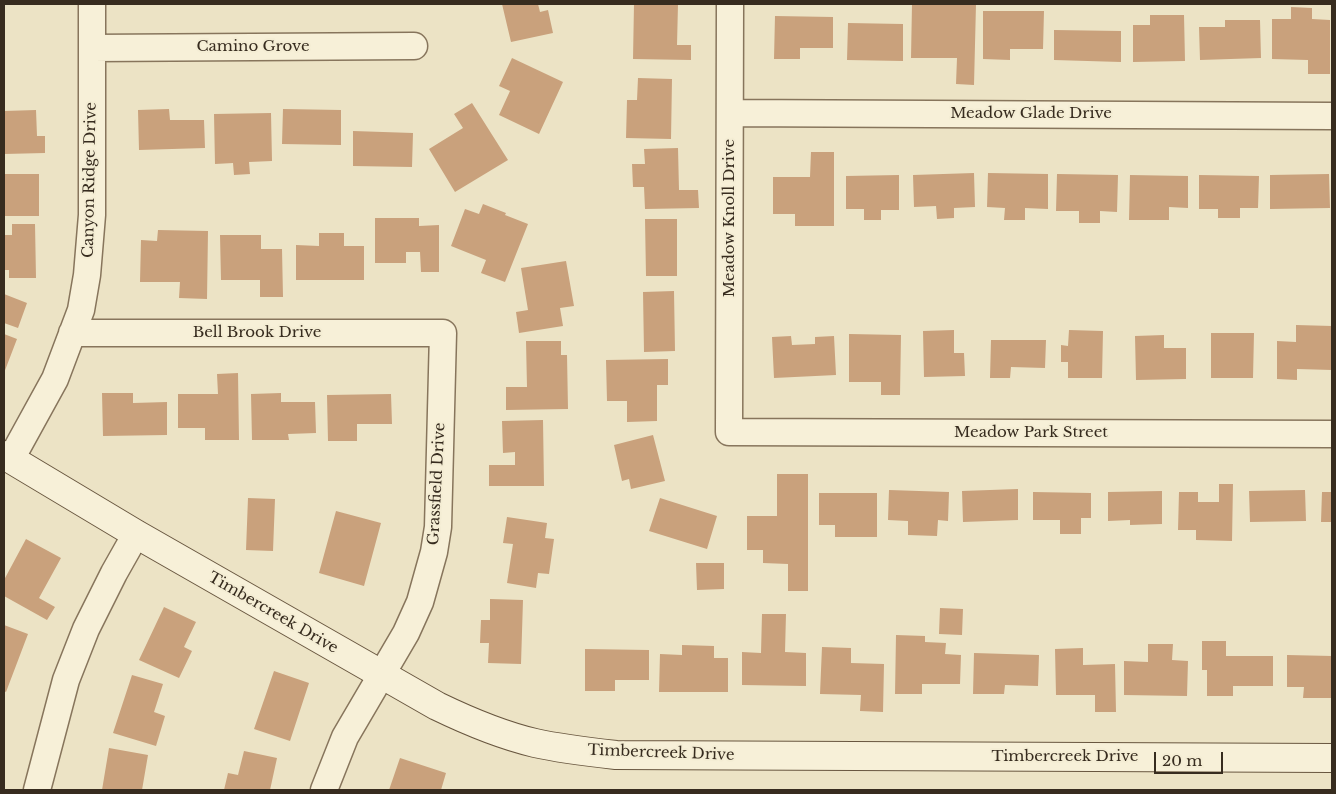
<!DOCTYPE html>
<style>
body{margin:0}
#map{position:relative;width:1336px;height:794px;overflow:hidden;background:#ece3c5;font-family:"Libre Baskerville",serif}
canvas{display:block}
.frame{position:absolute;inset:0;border:5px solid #372c1f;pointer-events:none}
.scale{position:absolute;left:1154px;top:752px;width:69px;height:22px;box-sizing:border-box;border:2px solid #372c1f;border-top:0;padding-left:6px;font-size:15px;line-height:18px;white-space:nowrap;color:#372c1f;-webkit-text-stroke:4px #f4edd4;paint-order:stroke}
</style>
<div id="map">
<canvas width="1336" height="794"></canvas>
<div class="frame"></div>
<div class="scale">20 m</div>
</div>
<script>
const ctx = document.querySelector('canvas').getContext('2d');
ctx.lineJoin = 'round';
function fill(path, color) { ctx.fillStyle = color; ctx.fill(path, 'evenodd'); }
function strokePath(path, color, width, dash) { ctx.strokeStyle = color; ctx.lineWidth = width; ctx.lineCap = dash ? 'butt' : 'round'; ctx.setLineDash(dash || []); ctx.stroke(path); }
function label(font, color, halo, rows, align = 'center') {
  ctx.font = font + ' "Libre Baskerville",serif'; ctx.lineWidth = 4; ctx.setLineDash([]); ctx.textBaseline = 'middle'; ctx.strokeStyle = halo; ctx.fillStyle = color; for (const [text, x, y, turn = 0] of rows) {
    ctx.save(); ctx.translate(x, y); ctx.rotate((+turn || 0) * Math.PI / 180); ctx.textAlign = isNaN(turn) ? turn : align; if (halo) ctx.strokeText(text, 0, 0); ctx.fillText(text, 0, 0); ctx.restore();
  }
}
fill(new Path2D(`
 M502 4H538L540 12 548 10 553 33 511 42Z
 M634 4H678L677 45H691V60L633 59Z
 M912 4H976L974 85 956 84 957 58H911Z
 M1291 7 1312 8V19L1330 20V74H1308V60L1272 59V19H1291Z
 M983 11H1044L1043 49H1010V60L983 59Z
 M1150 15H1184L1185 61 1133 62V25H1150Z
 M775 16 833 17V48H800V59H774Z
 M1225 20H1260L1261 58 1200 60 1199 27H1225Z
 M848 23 903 24V61L847 60Z
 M1054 30 1121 31V62L1054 60Z
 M512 58 563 82 539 134 499 115 510 91 499 86Z
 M638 78 672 79 671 139 626 138 627 100H637Z
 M472 103 508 160 455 192 429 149 463 128 454 114Z
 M169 109 170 120H204L205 148 139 150 138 110Z
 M283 109 341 110V145L282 144Z
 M36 110 37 136H45V153L4 154V111Z
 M271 113 272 161 249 162 250 174 234 175 233 163 215 164 214 114Z
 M353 131 413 133 412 167 353 166Z
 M678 148 679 190H698L699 208 645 209 644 187H633L632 164H645L644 149Z
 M811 152H834V226H795V214H773V177H810Z
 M974 173 975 207 954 208V218L937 219 936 206 914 207 913 175Z
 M988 173 1048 174V209L1025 208V220H1004L1005 208 987 207Z
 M4 174H39V216H4Z
 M1057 174 1118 175 1117 212 1100 211V223H1079V211H1056Z
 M1329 174 1330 208 1270 209V175Z
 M899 175V210H881V220H864V209H846V176Z
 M1130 175 1188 176V208L1169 207V220H1129Z
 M1199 175 1259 176 1258 208H1240V218H1218V209H1199Z
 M483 204 506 213 505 215 528 224 505 282 481 273 486 260 451 246 465 209 479 214Z
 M375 218H419V226L439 225V272H421L420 252H406V263H375Z
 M645 219H677V276H646Z
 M12 224H35L36 278H9V270H4V235H12Z
 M158 230 208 231 207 299 179 298 180 282H140L141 240 157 241Z
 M319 233H344V246H364V280H296V245L319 246Z
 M220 235H261V249H282L283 297H260V280H221Z
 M566 261 574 306 560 308 563 326 519 333 516 312 528 310 521 268Z
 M674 291 675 351 644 352 643 292Z
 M4 294 27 303 18 328 4 323Z
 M1296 325 1332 326V370L1297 369V380L1277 379V341L1296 342Z
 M954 330V353H964L965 376 924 377 923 331Z
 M1069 330 1103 331 1102 378H1068V362H1061V345L1068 346Z
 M1211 333H1254L1253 378H1211Z
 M4 334 17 339 4 373Z
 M849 334 901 335 900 395H881V382H849Z
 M1164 335V348H1186V379L1136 380 1135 336Z
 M791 336 792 345 815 344V337L834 336 836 375 774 378 772 337Z
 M991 340H1046L1045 368 1011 367 1010 378H990Z
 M526 341H561V355H567L568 409 506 410V387H527Z
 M668 359V385H657V421L627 422V401H607L606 360Z
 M238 373 239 440H205V428H178V394H218L217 374Z
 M102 393H133V403L167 402V435L103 436Z
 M281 393V402H315L316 433 288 434 289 440H252L251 394Z
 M391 394 392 424H357V441H328L327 395Z
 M543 420 544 486H489V465H515V452L503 453 502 421Z
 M653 435 665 481 631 489 629 479 622 481 614 445Z
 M777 474H808V591H788V564L763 563V550H747V516H777Z
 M1219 484H1233L1232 541 1196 540V530H1178L1179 492H1198V502H1219Z
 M1018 489V520L963 522 962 491Z
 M889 490 949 492 948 521 938 520 937 536 908 535V521L888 520Z
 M1305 490 1306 521 1250 522 1249 491Z
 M1162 491V524L1130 525V520L1108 521V492Z
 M1033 492 1091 493V518H1081V534H1060V520H1033Z
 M1322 492H1332V522H1321Z
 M819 493H877V537H835V525H819Z
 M248 498 275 499 273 551 246 550Z
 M660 498 717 516 707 549 649 531Z
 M336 511 381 523 364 586 319 573Z
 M507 517 547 523 545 538 554 539 549 574 538 573 536 588 507 583 513 544 503 543Z
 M26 539 61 558 39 598 55 607 47 620 4 596V580Z
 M696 563H724V589L697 590Z
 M490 599 523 600 521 664 488 663 489 643H480L481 620H490Z
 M164 607 196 622 184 647 192 651 179 678 139 660Z
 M940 608 963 609 962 635 939 634Z
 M762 614H786L785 652 806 653V686L742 685V652L761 653Z
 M4 625 28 634 6 692 4 691Z
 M896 635 925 636V642L946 643 945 654 961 655 960 684H922V694H895Z
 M1202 641H1226V656H1273V686H1233V696H1207V670H1202Z
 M1148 644H1173L1172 660 1188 661 1187 696 1124 695V661L1148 662Z
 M682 645 714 646V658H728V692H659L660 654 682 655Z
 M822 647 851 648V663L884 664 883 712 860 711 861 695 820 694Z
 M1083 648V665L1115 664 1116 712H1095V695H1056L1055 649Z
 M585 649 649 650V680H615V691H585Z
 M974 653 1039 655 1038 686 1005 685 1004 694H973Z
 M1287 655 1332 656V698H1303L1304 687H1287Z
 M274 671 309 683 290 741 254 729Z
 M132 675 163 684 154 712 165 716 156 746 113 733Z
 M109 748 148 755 142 790H102Z
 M244 751 277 758 270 790H224L228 773 238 775Z
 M400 758 446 773 441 790H389Z`), '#c9a17c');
const street = new Path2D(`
 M730 4 729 432 1332 434
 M92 48 414 46
 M730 113 1332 116
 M72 333H443L438 527 434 552 420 602 406 633 345 737 324 790
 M11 459 55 379 81 310 87 275 92 215V4
 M37 790 66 680 86 629 114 573 136 534`);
const secondary = new Path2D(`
 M4 455 136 534 437 706C468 721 501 735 535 743 562 749 589 752 616 755L1332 758`);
strokePath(street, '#87755c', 29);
strokePath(secondary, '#68563f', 30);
strokePath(street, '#f7f0d8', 26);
strokePath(secondary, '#f7f0d8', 28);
label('15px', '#372c1f', '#f4edd4', [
 ["Camino Grove",253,47],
 ["Meadow Glade Drive",1031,114],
 ["Canyon Ridge Drive",90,180,-89],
 ["Meadow Knoll Drive",730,218,-90],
 ["Bell Brook Drive",257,333],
 ["Meadow Park Street",1031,433],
 ["Grassfield Drive",437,484,-87],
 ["Timbercreek Drive",273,613,30],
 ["Timbercreek Drive",661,753,2],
 ["Timbercreek Drive",1065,757]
]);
</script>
